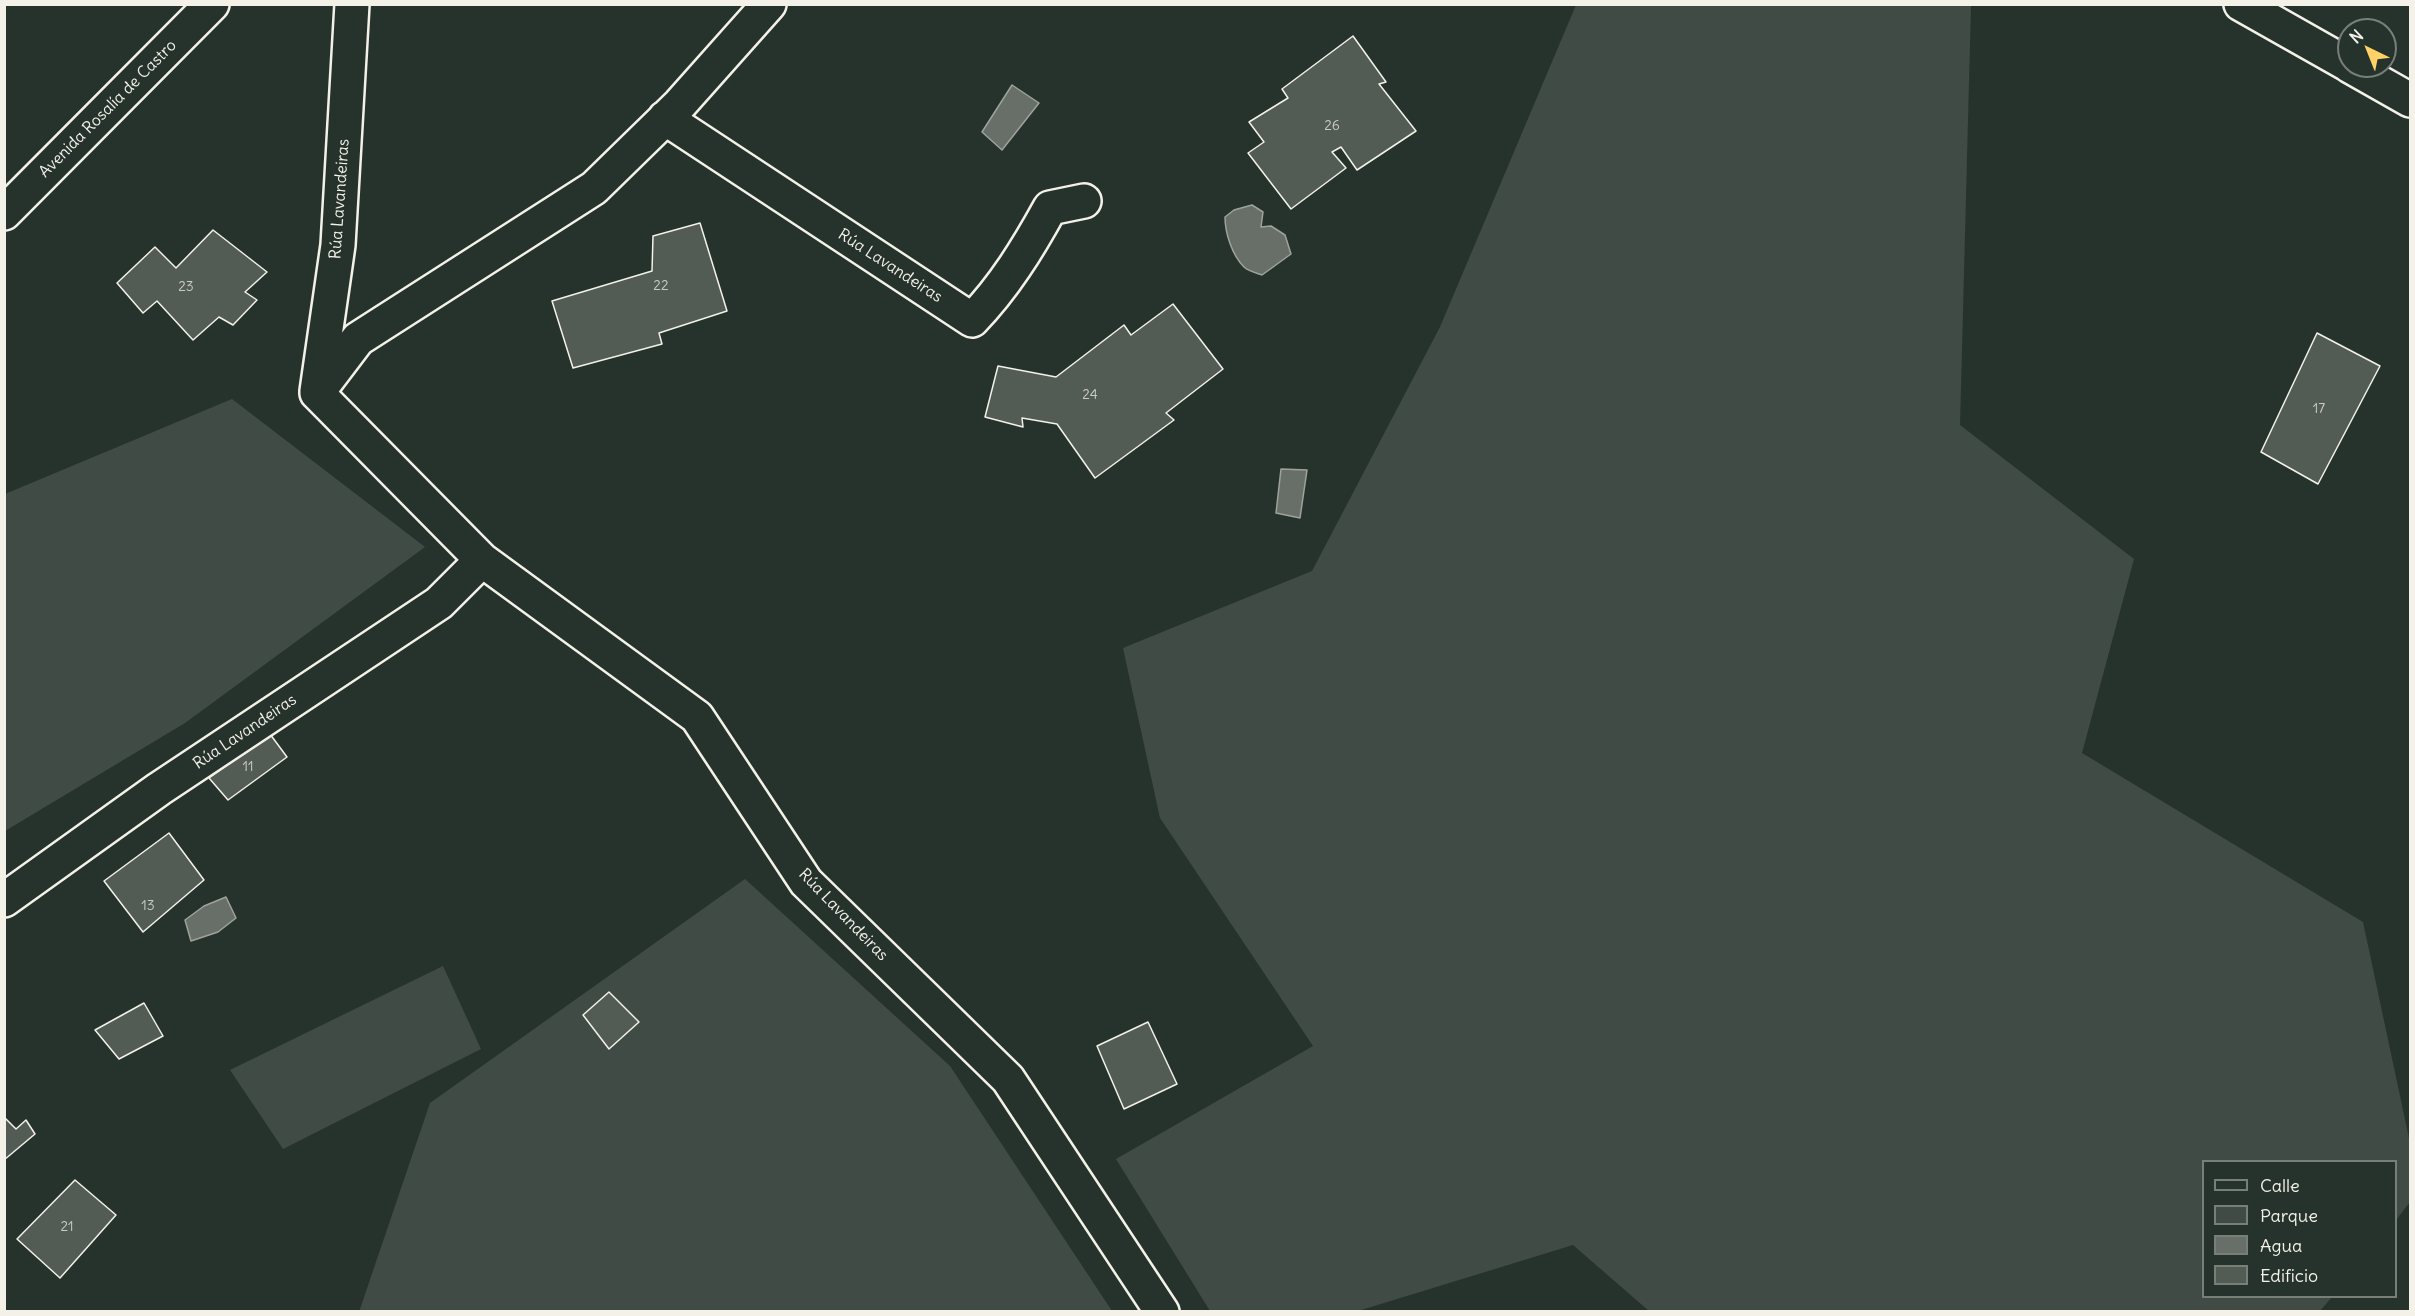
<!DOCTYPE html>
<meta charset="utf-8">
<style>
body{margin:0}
#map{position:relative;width:2415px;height:1316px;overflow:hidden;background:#26332d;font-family:Delius,sans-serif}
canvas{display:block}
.frame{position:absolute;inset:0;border:6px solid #f4f1e8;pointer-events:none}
.legend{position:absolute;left:2202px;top:1160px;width:195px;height:138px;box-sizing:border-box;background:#26332d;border:2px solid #787f78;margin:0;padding:8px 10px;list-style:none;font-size:18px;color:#f4f1e8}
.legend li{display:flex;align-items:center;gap:12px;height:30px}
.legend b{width:30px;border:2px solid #787f78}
.north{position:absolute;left:2337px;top:18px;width:60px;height:60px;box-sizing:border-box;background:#26332d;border:2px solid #787f78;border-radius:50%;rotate:317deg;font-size:16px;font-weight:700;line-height:24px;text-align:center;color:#f4f1e8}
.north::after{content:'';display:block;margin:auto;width:21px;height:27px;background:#ffd166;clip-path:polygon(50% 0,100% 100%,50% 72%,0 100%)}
</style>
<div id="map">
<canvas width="2415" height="1316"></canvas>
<div class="frame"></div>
<ul class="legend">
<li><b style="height:8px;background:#26332d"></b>Calle</li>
<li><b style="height:16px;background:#414b45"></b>Parque</li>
<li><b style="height:16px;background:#676f68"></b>Agua</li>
<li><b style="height:16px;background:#525c55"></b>Edificio</li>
</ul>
<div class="north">N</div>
</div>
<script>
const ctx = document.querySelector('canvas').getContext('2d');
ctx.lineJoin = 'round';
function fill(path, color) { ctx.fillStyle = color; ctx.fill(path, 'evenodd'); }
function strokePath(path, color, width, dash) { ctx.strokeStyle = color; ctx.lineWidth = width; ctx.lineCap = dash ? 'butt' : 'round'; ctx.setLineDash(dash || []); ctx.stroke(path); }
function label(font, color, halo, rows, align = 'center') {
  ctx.font = font + ' Delius,sans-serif'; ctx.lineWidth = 4.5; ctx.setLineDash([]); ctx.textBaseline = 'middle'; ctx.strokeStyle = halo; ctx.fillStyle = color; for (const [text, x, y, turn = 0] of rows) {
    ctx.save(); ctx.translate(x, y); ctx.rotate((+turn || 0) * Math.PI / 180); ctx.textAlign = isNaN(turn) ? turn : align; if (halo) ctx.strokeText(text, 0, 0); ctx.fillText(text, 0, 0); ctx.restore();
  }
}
fill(new Path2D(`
 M1576 5H1971L1960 425 2134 559 2082 753 2363 922 2410 1143V1202L2396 1220V1162H2204V1296L2332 1297 2320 1311H1649L1573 1245 1358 1311H1210L1116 1159 1313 1046 1160 818 1123 648 1312 571 1440 327Z
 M232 399 425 547 185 723 5 831V494Z
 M745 879 950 1066 1112 1311 359 1312 430 1103Z
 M443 966 481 1049 283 1149 230 1070Z`), '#414b45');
const water = new Path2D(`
 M1012 85 1039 103 1002 150 982 132Z
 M1252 205 1263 212 1261 227 1271 226 1285 235 1291 254 1262 275C1256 273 1248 271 1244 267 1232 255 1225 233 1225 217L1234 210Z
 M1281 469 1307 470 1300 518 1276 513Z
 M226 897 236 918 218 932 191 941 185 920 204 906Z`);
fill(water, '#676f68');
strokePath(water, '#9fa39b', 1.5);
const building = new Path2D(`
 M1353 36 1386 82 1379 84 1416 131 1357 170 1341 147 1332 152 1346 168 1291 209 1248 153 1264 142 1249 122 1288 98 1282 89Z
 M700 223 727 311 659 333 662 344 573 368 552 301 652 271 653 236Z
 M213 230 267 272 245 292 257 300 233 325 219 317 193 340 157 301 143 313 117 283 155 247 176 268Z
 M1173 304 1223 369 1166 413 1174 420 1095 478 1057 424 1022 418 1023 427 985 417 998 366 1056 377 1124 325 1131 335Z
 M2317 333 2380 366 2318 484 2261 452Z
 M270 734 287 757 228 800 209 778Z
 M169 833 204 880 143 932 104 881Z
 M609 992 639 1022 609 1049 583 1015Z
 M144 1003 163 1036 119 1059 95 1030Z
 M1148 1022 1177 1084 1124 1109 1097 1046Z
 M4 1117 16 1129 26 1120 35 1134 4 1160Z
 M75 1180 116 1215 60 1278 17 1239Z`);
fill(building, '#525c55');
strokePath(building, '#f4f1e8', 1.5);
const minor = new Path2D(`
 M2241 4 2349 65
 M2350 66 2410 100
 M665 118 972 320C1004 287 1028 248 1050 208L1084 201
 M4 213 212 4
 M317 391 338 245 352 4
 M317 393 482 560 697 717 806 882 1008 1079 1162 1312
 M317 393 358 339 594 188 680 104 769 4
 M4 900 159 789 439 603 482 560`);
strokePath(minor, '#f4f1e8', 38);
strokePath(minor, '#26332d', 33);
label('14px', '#ccccc3', null, [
 ["26",1332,126],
 ["22",661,286],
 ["23",186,287],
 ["24",1090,395],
 ["17",2319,409],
 ["11",248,767],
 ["13",148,906],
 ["21",67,1227]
]);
label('16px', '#f4f1e8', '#26332d', [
 ["Avenida Rosalía de Castro",108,109,-45],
 ["Rúa Lavandeiras",340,199,-86],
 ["Rúa Lavandeiras",890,266,33],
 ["Rúa Lavandeiras",245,732,-34],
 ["Rúa Lavandeiras",843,915,46]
]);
</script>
